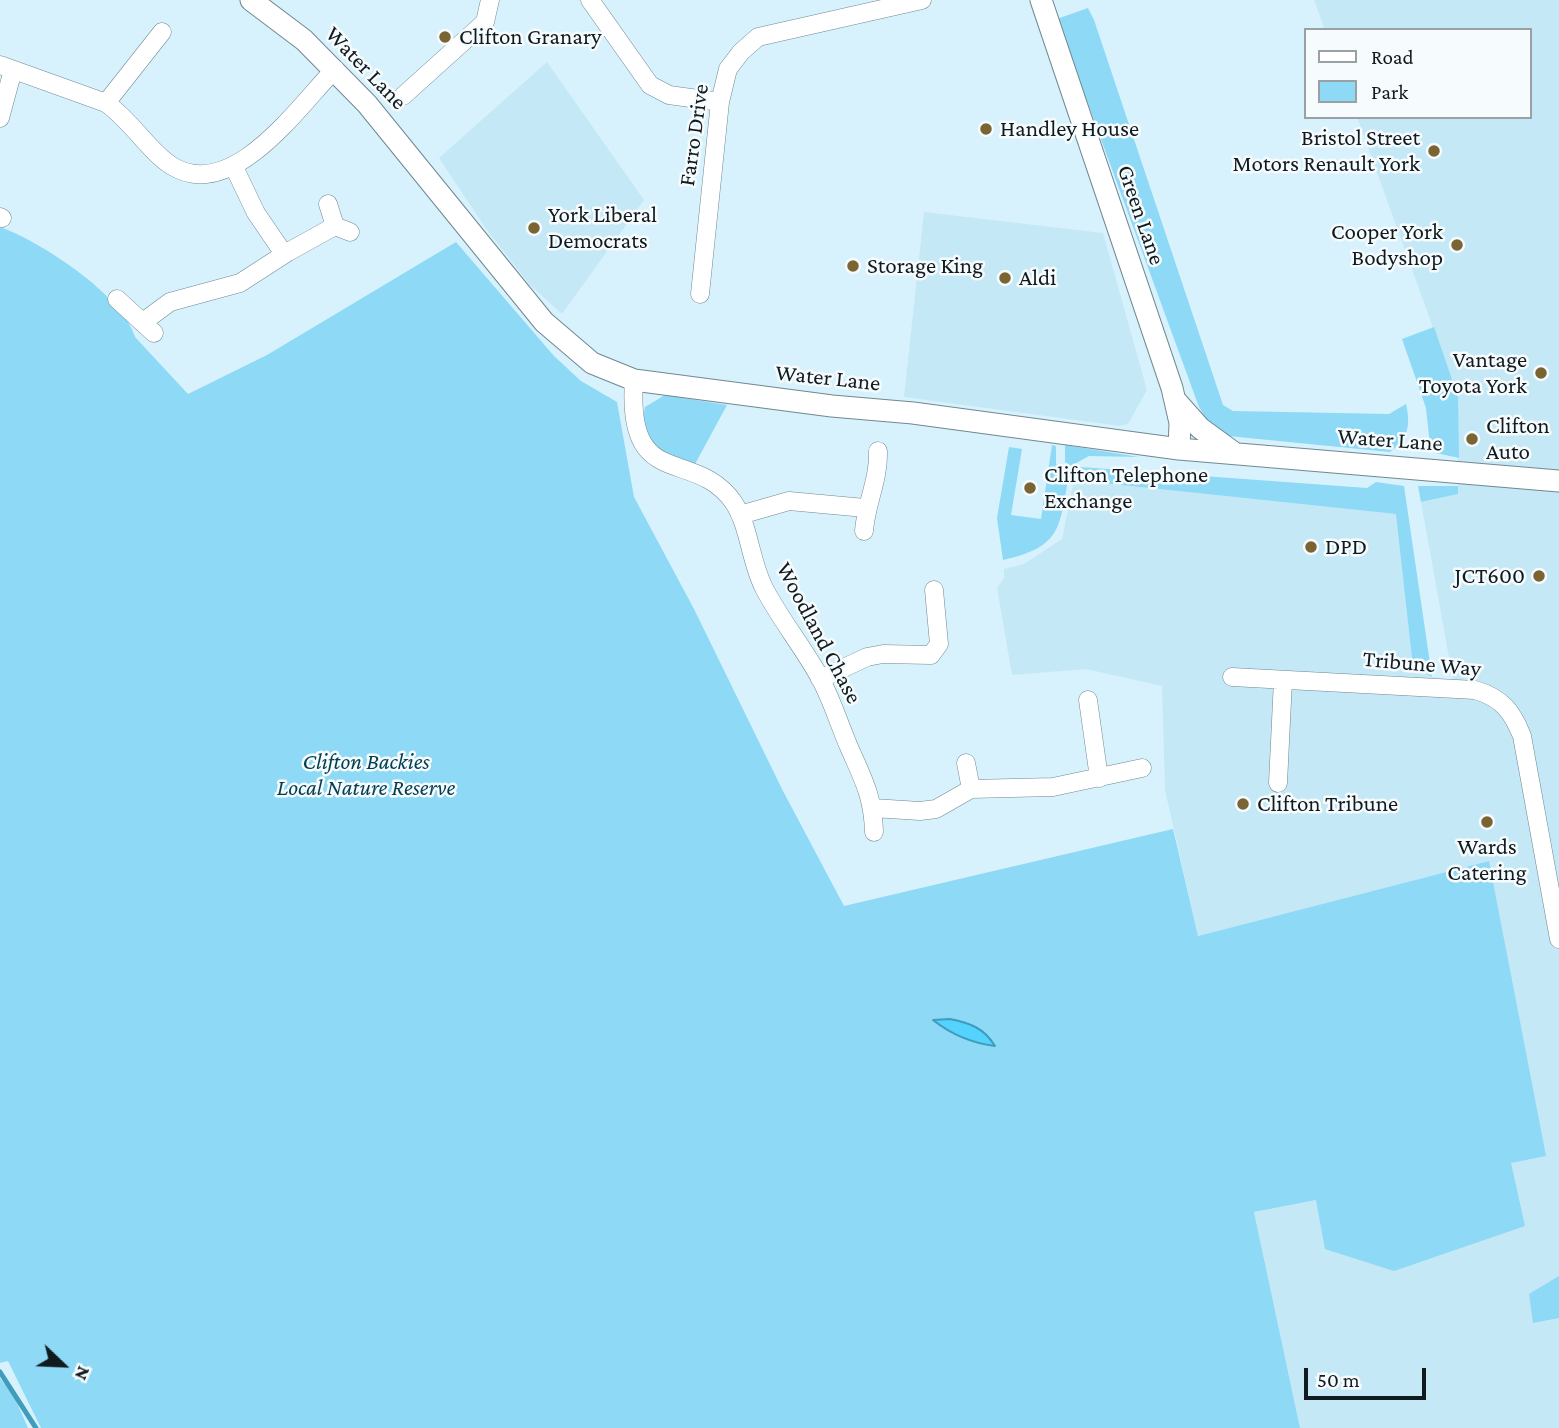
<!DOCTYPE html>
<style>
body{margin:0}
#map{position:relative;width:1559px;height:1428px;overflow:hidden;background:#d7f2fc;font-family:"Crimson Pro",serif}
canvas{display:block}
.legend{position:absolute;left:1304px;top:28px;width:228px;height:91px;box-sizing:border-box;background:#f6fbfd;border:2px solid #9aa1a4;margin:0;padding:9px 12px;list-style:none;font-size:21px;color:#111a1e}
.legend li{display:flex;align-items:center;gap:14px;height:35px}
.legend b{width:35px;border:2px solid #9aa1a4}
.north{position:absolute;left:28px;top:1330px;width:70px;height:70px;-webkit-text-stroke:5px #f6fbfd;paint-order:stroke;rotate:113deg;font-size:19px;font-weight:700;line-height:28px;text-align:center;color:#111a1e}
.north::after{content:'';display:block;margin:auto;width:24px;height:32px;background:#111a1e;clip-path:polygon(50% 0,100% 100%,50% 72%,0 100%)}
.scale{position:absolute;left:1304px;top:1368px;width:122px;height:32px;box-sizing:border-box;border:4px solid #111a1e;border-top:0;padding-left:9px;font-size:21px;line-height:24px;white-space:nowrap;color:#111a1e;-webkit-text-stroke:5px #f6fbfd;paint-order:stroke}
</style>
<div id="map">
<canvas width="1559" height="1428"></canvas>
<ul class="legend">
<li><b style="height:9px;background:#fff"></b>Road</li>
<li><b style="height:19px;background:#8dd9f6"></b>Park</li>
</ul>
<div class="north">N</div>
<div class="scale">50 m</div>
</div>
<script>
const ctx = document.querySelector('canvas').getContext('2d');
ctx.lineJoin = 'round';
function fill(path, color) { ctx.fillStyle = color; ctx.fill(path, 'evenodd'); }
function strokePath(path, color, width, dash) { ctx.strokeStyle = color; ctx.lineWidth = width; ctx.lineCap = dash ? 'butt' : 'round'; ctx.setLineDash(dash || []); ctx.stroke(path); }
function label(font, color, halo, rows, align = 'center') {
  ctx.font = font + ' "Crimson Pro",serif'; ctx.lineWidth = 5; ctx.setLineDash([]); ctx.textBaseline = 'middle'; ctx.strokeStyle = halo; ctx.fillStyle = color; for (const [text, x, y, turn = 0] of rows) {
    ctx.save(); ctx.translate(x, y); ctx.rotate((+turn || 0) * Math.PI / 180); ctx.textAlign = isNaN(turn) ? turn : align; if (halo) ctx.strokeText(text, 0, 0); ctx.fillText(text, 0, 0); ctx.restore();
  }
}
fill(new Path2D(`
 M1314 0H1559V1428H1300L1254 1212 1545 1156 1489 861 1198 936 1165 790 1162 686 1086 669 1012 675 997 588 1004 578V569L1024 564 1062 539 1074 480 1397 514 1413 667 1432 677 1453 680 1421 502 1458 494V397L1357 117H1529V30H1325Z
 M547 62 644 200 562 314 529 284 487 230 439 158Z
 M924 212 1103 233 1147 390 1128 424 1120 426 904 397Z`), '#c5e8f6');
fill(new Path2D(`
 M1088 8 1094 20 1223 405 1233 411 1389 414 1406 404C1411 426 1408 439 1390 452L1228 436 1208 422 1199 407 1057 19Z
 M0 227C40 241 123 295 135 337L188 394 267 355 456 242 554 356 581 381 617 402 634 497 694 609 783 791 844 906 1173 829 1198 936 1489 861 1546 1156 1511 1163 1525 1226 1394 1271 1325 1249 1316 1200 1254 1212 1300 1428H41L8 1361 0 1363Z
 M1434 327 1458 397 1459 458 1436 453 1430 445 1426 408 1402 339Z
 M665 395 727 405 694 466C666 458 638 439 645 407Z
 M1052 445 1056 446V464L1069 475C1059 528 1062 547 1003 560L997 518 1009 447 1022 449 1011 515 1041 519Z
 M1065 445 1139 457 1089 456 1071 466 1065 462Z
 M1080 467 1367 488 1376 482 1404 486 1432 677 1413 667 1396 514 1074 480Z
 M1418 486H1458V494L1421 502Z
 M1559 1276V1318L1533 1323 1529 1294Z
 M0 1378 14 1396 28 1428H0Z`), '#8dd9f6');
const water = new Path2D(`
 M950 1019C970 1023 984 1028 995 1046 971 1043 952 1035 933 1020Z`);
fill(water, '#53d3fe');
strokePath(water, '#3f9cbb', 2);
strokePath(new Path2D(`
 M0 1372 36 1428`), '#3f9cbb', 5);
const minor = new Path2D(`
 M590 0 650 85 669 95 720 102
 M0 65 106 103C132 121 149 152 172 166 232 203 298 107 335 69
 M403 96 485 22 490 0
 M106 103 162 32
 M0 118 13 70
 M234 167 256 213 284 254
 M328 204 335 226 350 232
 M0 217 2 218
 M700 294 720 102 728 69 741 52 758 37 922 0
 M117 299 154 333
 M143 322 170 302 240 283 288 252 335 226
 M634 380C626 494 695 446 734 503 750 528 750 561 764 588 780 619 803 647 820 678 832 700 839 724 849 747 863 779 873 796 874 832
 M740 515 789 501 865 508
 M864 531C866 503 879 480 878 451
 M1232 677 1475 690C1502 698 1512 711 1522 736L1559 939
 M820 679 867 657 883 654 931 655 939 644 934 590
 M1088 700 1099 778
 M966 763 971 789
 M1278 783 1283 680
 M873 808 920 811 936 809 971 789 1053 787 1142 768`);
const tertiary = new Path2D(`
 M251 0 304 40 367 104 544 322 592 363 634 380 832 406 913 413 1179 449 1559 481
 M1041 0 1172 388 1180 423 1179 449
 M1176 401 1200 428 1233 452`);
strokePath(minor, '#708891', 19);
strokePath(tertiary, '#708891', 23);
strokePath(minor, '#fff', 18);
strokePath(tertiary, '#fff', 21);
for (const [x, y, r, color] of [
 [445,37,7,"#7b6434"],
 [986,129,7,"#7b6434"],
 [1434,151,7,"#7b6434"],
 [534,228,7,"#7b6434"],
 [1457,245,7,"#7b6434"],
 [853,266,7,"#7b6434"],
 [1005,278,7,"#7b6434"],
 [1541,373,7,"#7b6434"],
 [1472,439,7,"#7b6434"],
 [1030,488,7,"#7b6434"],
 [1311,547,7,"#7b6434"],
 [1539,576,7,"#7b6434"],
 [1243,804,7,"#7b6434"],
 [1487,822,7,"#7b6434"]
]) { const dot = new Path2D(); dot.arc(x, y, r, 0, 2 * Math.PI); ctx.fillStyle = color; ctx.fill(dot); strokePath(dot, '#f6fbfd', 2.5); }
label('23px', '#111a1e', '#f6fbfd', [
 ["Clifton Granary",459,37],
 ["Handley House",1000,129],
 ["Bristol Street",1420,138,"right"],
 ["Motors Renault York",1420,164,"right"],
 ["York Liberal",548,215],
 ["Democrats",548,241],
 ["Cooper York",1443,232,"right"],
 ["Bodyshop",1443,258,"right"],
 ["Storage King",867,266],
 ["Aldi",1019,278],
 ["Vantage",1527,360,"right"],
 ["Toyota York",1527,386,"right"],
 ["Clifton",1486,426],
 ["Auto",1486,452],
 ["Clifton Telephone",1044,475],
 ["Exchange",1044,501],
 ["DPD",1325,547],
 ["JCT600",1525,576,"right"],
 ["Clifton Tribune",1257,804],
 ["Wards",1487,847,"center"],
 ["Catering",1487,873,"center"]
], 'left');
label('23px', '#111a1e', '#f6fbfd', [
 ["Water Lane",366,68,46],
 ["Farro Drive",694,135,-82],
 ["Green Lane",1141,215,71],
 ["Water Lane",828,378,6],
 ["Water Lane",1390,440,4],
 ["Woodland Chase",819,633,62],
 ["Tribune Way",1422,664,5]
]);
label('italic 23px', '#023e4f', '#f6fbfd', [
 ["Clifton Backies",366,762],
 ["Local Nature Reserve",366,788]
]);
</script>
